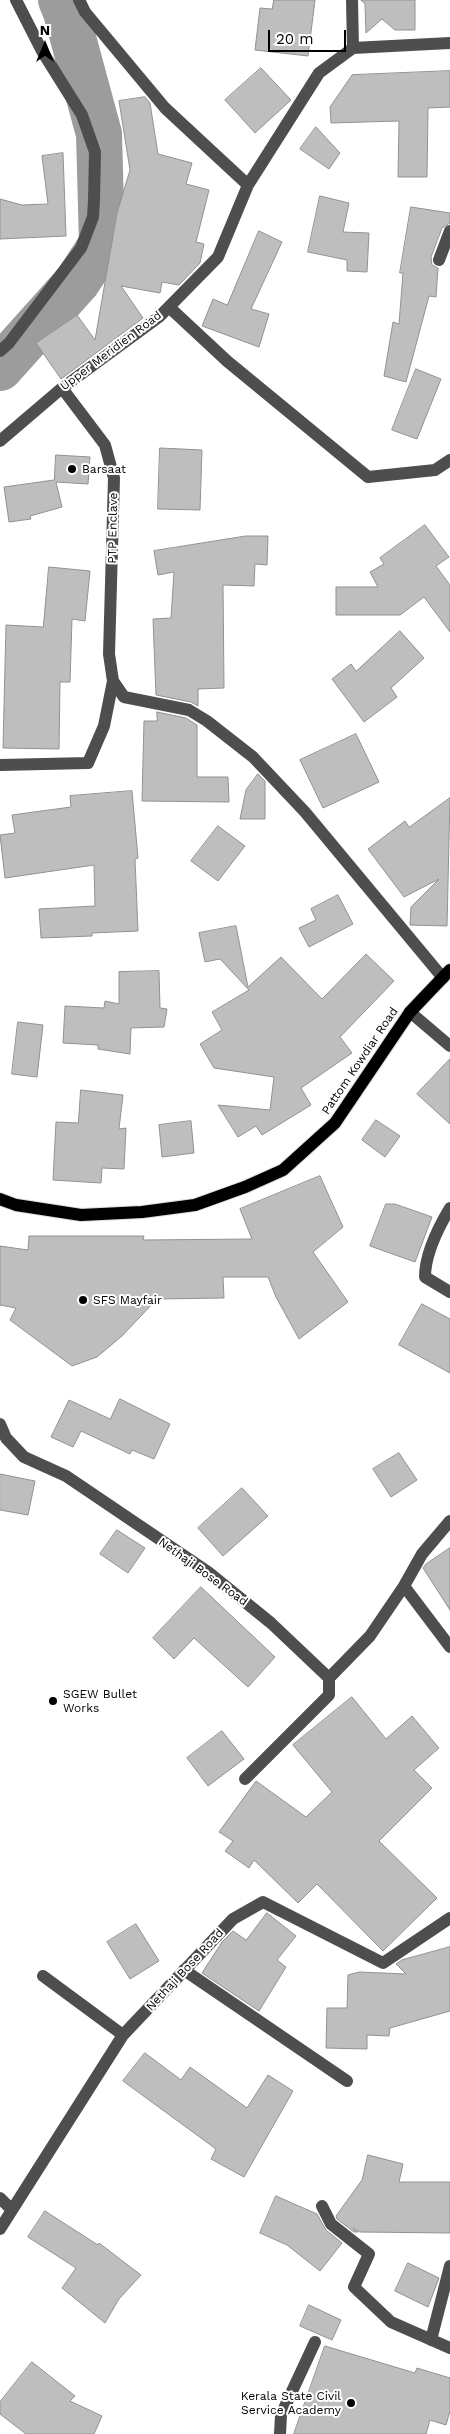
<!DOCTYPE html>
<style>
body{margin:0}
#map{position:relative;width:450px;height:2434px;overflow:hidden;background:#fff;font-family:"Work Sans",sans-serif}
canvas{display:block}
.north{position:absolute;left:20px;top:20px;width:50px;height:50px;-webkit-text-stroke:4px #fff;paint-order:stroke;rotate:0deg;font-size:14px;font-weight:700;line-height:20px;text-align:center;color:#000}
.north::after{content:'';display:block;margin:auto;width:18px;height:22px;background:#000;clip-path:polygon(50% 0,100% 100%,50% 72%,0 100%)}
.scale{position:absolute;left:268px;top:30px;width:78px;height:22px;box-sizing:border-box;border:2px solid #000;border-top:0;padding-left:6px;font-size:15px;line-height:18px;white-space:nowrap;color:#000;-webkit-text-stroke:4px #fff;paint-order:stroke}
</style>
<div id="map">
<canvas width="450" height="2434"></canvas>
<div class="north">N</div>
<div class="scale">20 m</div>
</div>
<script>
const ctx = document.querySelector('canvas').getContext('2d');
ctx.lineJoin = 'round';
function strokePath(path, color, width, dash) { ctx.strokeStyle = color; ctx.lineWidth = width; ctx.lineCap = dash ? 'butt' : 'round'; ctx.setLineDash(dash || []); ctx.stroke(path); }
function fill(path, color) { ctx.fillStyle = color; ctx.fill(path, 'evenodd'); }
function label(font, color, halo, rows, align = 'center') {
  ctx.font = font + ' "Work Sans",sans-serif'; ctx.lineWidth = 4; ctx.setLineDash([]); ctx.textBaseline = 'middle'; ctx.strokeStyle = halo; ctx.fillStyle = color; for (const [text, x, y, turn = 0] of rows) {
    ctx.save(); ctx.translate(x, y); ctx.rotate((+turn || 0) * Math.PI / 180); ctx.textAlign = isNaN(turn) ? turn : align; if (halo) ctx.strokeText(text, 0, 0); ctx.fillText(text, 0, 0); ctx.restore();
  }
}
strokePath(new Path2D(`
 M0 368 77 282 102 244 99 134 66 12 61 0`), '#9c9c9c', 46);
const building = new Path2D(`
 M274 0H315L308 56 255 50 260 8 272 9Z
 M361 0H415V30H395L382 19 366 33 365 4Z
 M261 68 291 100 255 133 225 100Z
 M450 71V107L428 108 427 177H398L399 121 331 123 330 107 352 75Z
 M145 97 150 103 158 154 192 163 186 184 209 190 196 242 204 244 200 263 179 285 162 282 160 293 121 286 143 318 61 379 36 343 77 315 95 340 117 213 130 170 119 101Z
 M316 127 340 153 329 169 300 149Z
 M63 153 66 236 0 239V199L22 205 48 204 42 156Z
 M320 196 349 203 343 232 369 233 367 272 347 271V260L308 252Z
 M411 207 450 213V223L442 228 431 257 432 265 438 268 436 297 429 296 406 382 384 376 393 322 399 324 403 273H400Z
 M259 231 282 242 251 309 269 314 259 347 202 326 213 299 227 305Z
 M416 369 441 379 417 439 392 430Z
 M160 448 202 450 200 510 158 509Z
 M56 455 90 457 88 484 56 482 62 507 30 516 31 519 9 522 4 487 54 480Z
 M425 525 449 557 436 566 450 585V632L424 597 400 615H336V587H378L370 572 384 564 380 558Z
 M246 536H268L267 565 255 564 254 586 223 585 224 688 198 689V706L191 702 156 695 153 619 171 618 174 572 158 575 154 551Z
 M49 567 90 571 85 621 72 619 70 682H60L59 749 3 748 6 625 43 627Z
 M400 631 424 658 391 688 397 697 364 722 332 679 351 664 356 671Z
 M157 712 186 718 197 725V777H228L229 802 142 801 144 721H157Z
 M356 734 379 782 323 808 300 760Z
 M258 774 265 781V819H240L246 790Z
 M132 791 138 858 135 859 138 931 92 933V936L41 938 39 909 95 906 94 865 5 878 0 835 15 833 12 815 71 807 70 796Z
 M450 798 447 926 410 925 411 907 439 879 404 897 368 849 405 821 409 827Z
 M218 826 245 846 218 881 191 861Z
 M338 895 353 924 309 947 299 928 316 920 311 909Z
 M236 926 248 987 281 957 322 999 366 954 394 981 340 1037 352 1053 301 1088 311 1105 262 1135 256 1126 238 1137 218 1105 270 1110 274 1077 214 1068 200 1044 222 1030 212 1012 249 990 220 959 205 962 199 933Z
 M159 971 160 1008 167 1009 164 1027 131 1028 130 1054 98 1049V1045L63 1043 65 1006 104 1008 105 1001 119 1004V972Z
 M18 1022 43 1025 37 1077 12 1074Z
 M450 1059V1124L417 1094Z
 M81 1090 123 1095 119 1129 126 1128 124 1169 102 1168 101 1183 53 1180 56 1122 78 1123Z
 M376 1120 400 1136 385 1157 362 1140Z
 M191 1121 194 1153 162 1157 159 1125Z
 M320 1176 343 1227 313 1252 348 1302 299 1339 276 1297 268 1277H223L224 1298 157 1299 122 1336 97 1357 72 1366 10 1320 16 1308 0 1305V1246L28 1250 29 1236H144L143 1240 252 1239 240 1209Z
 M386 1204H395L432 1217 415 1262 370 1246Z
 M422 1304 450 1319V1373L399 1345Z
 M120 1399 170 1424 154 1459 132 1450 130 1454 81 1431 73 1447 51 1437 69 1400 110 1419Z
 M399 1453 417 1480 391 1497 373 1469Z
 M0 1474 35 1481 28 1515 0 1510Z
 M242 1488 268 1516 223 1556 198 1528Z
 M117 1530 145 1548 128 1573 100 1554Z
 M450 1548V1610L423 1568 426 1564Z
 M201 1587 275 1657 248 1687 194 1638 174 1659 153 1638Z
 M352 1697 386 1739 412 1716 439 1748 414 1770 432 1788 379 1841 437 1898 383 1951 317 1884 298 1903 254 1860 249 1868 225 1851 233 1841 219 1832 256 1781 306 1817 332 1792 293 1745Z
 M222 1731 244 1759 208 1786 187 1758Z
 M267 1913 296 1936 277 1960 286 1967 259 2011 202 1973 222 1942 233 1931 246 1940Z
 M136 1924 159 1961 130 1979 107 1942Z
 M450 1947V2011L390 2028 389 2036 367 2035V2049L326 2048 327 2008H347L348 1975 359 1972 406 1974 396 1964 402 1960Z
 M145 2053 181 2080 190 2067 247 2108 268 2075 293 2091 244 2177 211 2159 216 2149 123 2081Z
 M368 2155 403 2164 399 2182H450V2233L360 2232 354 2228 353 2229 358 2232H354L337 2219 336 2216 362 2180Z
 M276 2196 317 2214 326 2230 342 2243 320 2271 287 2245 260 2233Z
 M45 2211 98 2245 99 2243 141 2275 119 2299 105 2323 62 2288 76 2268 28 2237Z
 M408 2263 439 2278 428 2307 395 2291Z
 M309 2305 341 2320 332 2340 300 2326Z
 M325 2346 415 2373 417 2368 450 2378V2411L446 2425 430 2420 426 2434H294Z
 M32 2362 75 2396 70 2401 102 2416 94 2434H26L0 2414V2402Z`);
fill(building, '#bebebe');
strokePath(building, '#929292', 1);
const major = new Path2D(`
 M0 1199 16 1205 81 1215 142 1212 195 1205 245 1187 283 1170 335 1123 410 1012 450 970`);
strokePath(major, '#dbdbdb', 14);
strokePath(new Path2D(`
 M352 0 353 48
 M248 185 319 73 353 48 450 43
 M439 260 450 231
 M169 307 227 361 368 477 435 470 450 460
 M0 351 9 343 81 248 93 217 94 200 95 152 82 115 42 51 16 0
 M62 388 105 445 114 478 109 654 113 681 124 697 189 710 207 721 253 757 305 812 443 978
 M0 441 62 388 159 317 218 257 248 185 165 108 85 12 79 0
 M0 765 88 763 104 726 113 681
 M410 1012 450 1046
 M450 1208C438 1228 425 1254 425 1277L450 1292
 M0 1424 6 1438 24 1457 66 1476 208 1572 271 1623 329 1678 370 1636 404 1586 450 1647
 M404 1586 422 1554 450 1521
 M245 1779 329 1695V1678
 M184 1970 347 2081
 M43 1976 123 2035
 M0 2198 12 2210
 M322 2206 331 2224 369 2254 354 2287 391 2322 450 2348
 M0 2229 123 2035 233 1919 263 1902 383 1963 450 1918
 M431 2340 450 2266
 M280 2434 281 2415 315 2342`), '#4e4e4e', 12);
strokePath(major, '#000', 12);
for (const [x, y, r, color] of [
 [72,469,5,"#000"],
 [83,1300,5,"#000"],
 [53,1701,5,"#000"],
 [351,2403,5,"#000"]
]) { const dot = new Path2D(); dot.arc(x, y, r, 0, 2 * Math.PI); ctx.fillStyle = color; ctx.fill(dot); strokePath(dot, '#fff', 2); }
label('12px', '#000', '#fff', [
 ["Upper Meridien Road",111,351,-37],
 ["PTP Enclave",113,528,-89],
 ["Pattom Kowdiar Road",360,1061,-56],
 ["Nethaji Bose Road",203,1572,36],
 ["Nethaji Bose Road",185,1970,-47]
]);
label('12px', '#000', '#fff', [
 ["Barsaat",82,469],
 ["SFS Mayfair",93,1300],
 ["SGEW Bullet",63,1694],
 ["Works",63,1708],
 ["Kerala State Civil",341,2396,"right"],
 ["Service Academy",341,2410,"right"]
], 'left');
</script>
